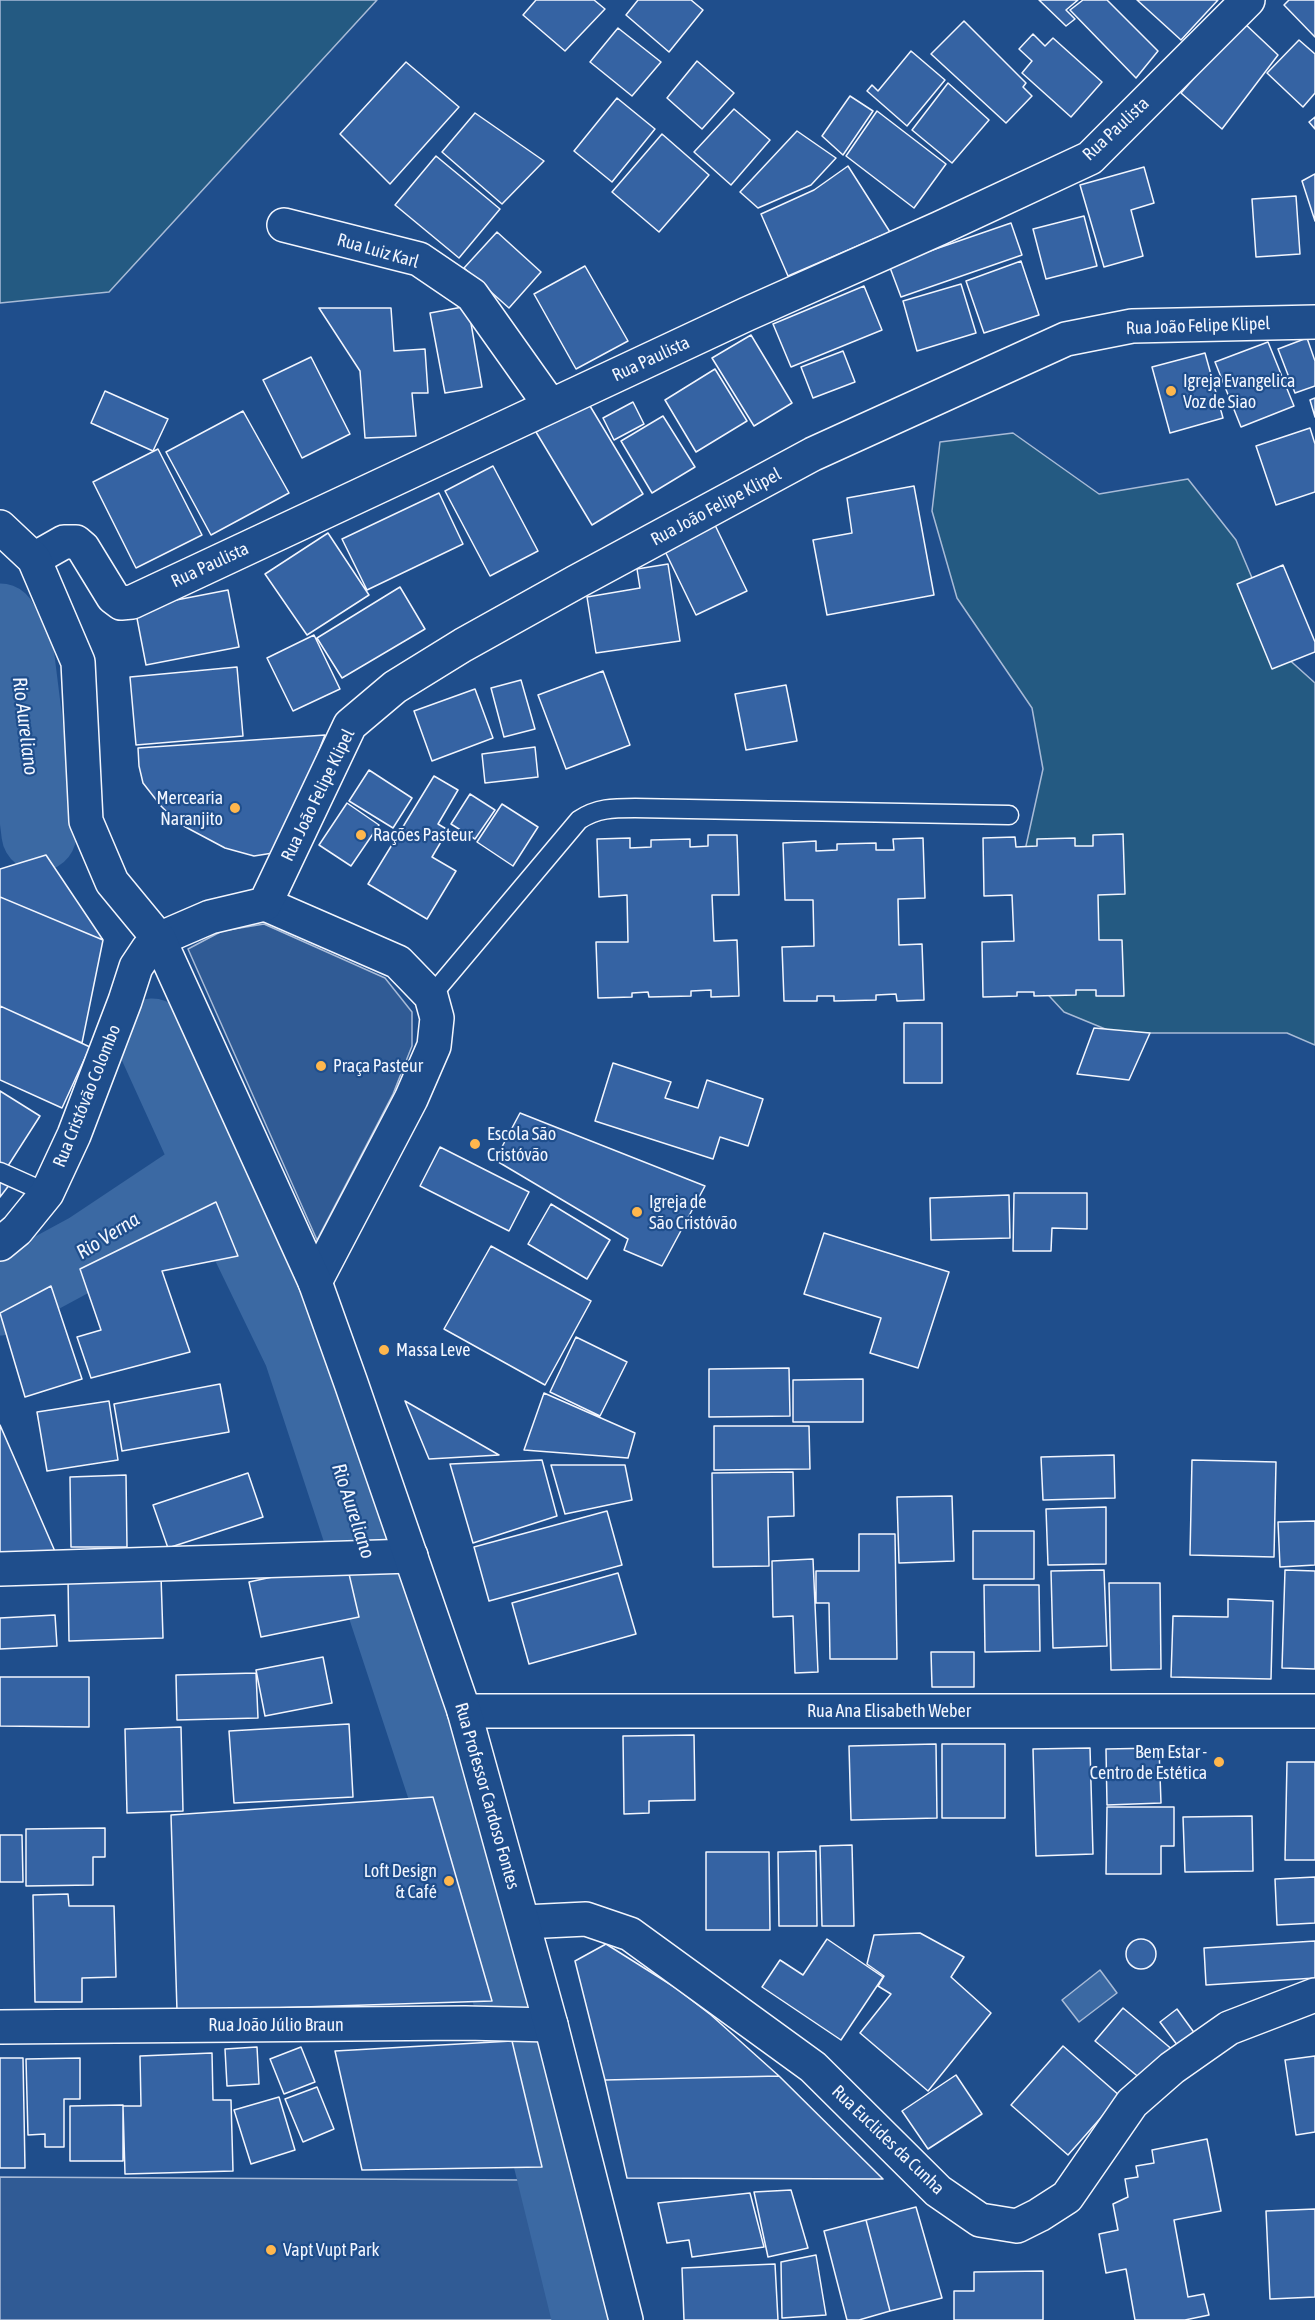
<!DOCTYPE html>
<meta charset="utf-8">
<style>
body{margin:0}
canvas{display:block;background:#1f4e8c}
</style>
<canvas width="1315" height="2320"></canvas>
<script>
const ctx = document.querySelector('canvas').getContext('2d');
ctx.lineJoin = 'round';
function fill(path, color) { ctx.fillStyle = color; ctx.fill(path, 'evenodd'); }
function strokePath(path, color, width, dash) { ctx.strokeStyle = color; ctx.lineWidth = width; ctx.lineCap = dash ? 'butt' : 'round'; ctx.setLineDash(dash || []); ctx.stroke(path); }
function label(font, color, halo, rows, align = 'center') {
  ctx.font = font + ' "Asap Condensed",sans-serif'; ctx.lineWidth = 4.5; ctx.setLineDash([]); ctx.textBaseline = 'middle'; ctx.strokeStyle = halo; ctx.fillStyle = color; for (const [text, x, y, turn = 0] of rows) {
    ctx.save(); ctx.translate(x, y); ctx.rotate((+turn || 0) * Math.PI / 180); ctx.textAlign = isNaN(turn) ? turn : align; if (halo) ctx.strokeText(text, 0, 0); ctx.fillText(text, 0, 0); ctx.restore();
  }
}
const green = new Path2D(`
 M0 0H377L109 292 0 303Z
 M1013 433 1099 494 1188 479 1236 540 1285 656 1315 683V1045L1287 1033H1115L1064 1012 1027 972 1018 882 1043 769 1032 708 957 598 932 511 940 442Z`);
fill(green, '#245a82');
strokePath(green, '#a8bbd7', 1.5);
const parking = new Path2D(`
 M264 924 385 978 412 1012V1046L393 1094 317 1240 188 949 222 931Z
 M0 2177 523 2180 561 2320H0Z`);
fill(parking, '#305b95');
strokePath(parking, '#a8bbd7', 1.5);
const water = new Path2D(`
 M1100 1970 1117 1993 1079 2022 1062 2000Z`);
fill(water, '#3b69a3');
strokePath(water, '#a8bbd7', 1.5);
strokePath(new Path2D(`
 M0 621 17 658 39 834
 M152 1036 212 1168 301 1352 447 1796 512 2002 590 2320
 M0 1298 89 1250 212 1168`), '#3b69a3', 75);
const building = new Path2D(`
 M536 0H594L605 9 565 51 523 15Z
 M638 0H691L703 10 669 52 626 15Z
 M1039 0H1078L1066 10 1075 19 1066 26Z
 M1083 0H1107L1158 51 1136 78 1070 10Z
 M1137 0H1218L1181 40Z
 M1289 0H1315V37L1284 5Z
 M964 21 1026 83 1023 87 1032 96 1006 123 931 54Z
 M1243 22 1278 55 1222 129 1181 93Z
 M618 28 661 62 632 96 590 62Z
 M1033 34 1045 46 1053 38 1102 82 1071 117 1022 73 1032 61 1019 49Z
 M1299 40 1315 54V93L1303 107 1267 73Z
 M911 51 945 80 907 126 867 91 872 85 878 91Z
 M697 61 734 93 702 129 667 98Z
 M406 62 459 107 390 184 340 134Z
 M948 83 989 120 952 163 912 130Z
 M850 96 873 111 843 155 822 136Z
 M617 98 655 129 612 182 574 151Z
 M734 109 770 140 731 185 694 152Z
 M877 111 946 164 914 208 846 156Z
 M475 113 544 161 502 204 442 152Z
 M1315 117V129L1309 122Z
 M797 131 836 158 811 185 758 208 740 192Z
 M662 134 709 175 659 232 612 192Z
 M436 156 500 209 459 258 395 205Z
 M848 166 890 232 788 276 761 214 814 190Z
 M1144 167 1154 203 1131 210 1143 256 1104 267 1080 185Z
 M1315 174V221L1302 181Z
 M1296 196 1300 254 1256 257 1252 199Z
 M1084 216 1097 266 1046 279 1033 229Z
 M1011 223 1022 255 901 297 889 265Z
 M497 232 541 272 509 308 464 268Z
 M1021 261 1039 315 984 333 966 281Z
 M585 266 628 341 576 369 534 294Z
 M961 284 976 333 917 351 903 301Z
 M864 286 882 330 791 367 773 324Z
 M468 306 482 387 445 393 430 313Z
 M319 308H391L394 351 425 349 428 393H412L416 436 365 438 360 371Z
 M751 335 792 403 754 426 712 358Z
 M1307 338 1315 361V386L1295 393 1278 349Z
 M1268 342 1294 406 1241 427 1215 362Z
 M843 351 855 382 813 398 801 367Z
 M1205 353 1223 418 1170 433 1152 367Z
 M311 357 350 434 302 458 263 380Z
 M715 369 747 421 696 452 665 400Z
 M105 391 168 419 153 451 91 423Z
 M1315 398V417L1310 400Z
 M587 401 643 494 592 525 536 432Z
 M633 402 644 424 614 440 603 418Z
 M243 411 289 493 211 535 166 452Z
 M663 416 695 467 652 493 621 441Z
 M1310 428 1315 444V492L1276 505 1256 446Z
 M158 449 202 535 136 568 93 482Z
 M493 466 538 551 490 576 445 491Z
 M914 486 934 595 827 615 813 540 852 533 847 498Z
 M439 493 463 544 367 590 342 539Z
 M713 521 747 591 696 615 662 545Z
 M328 533 369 595 307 635 265 574Z
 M668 564 680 641 596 653 587 597 640 588 637 569Z
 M1283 565 1315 642V652L1272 669 1237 584Z
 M400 587 425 629 342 678 317 638Z
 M228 590 239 647 146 665 135 608Z
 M314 635 340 689 293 711 267 658Z
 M237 667 243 736 136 745 130 677Z
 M603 671 630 745 566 769 538 695Z
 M521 680 535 729 504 737 491 688Z
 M786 685 797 741 746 750 735 694Z
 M475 689 493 738 432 761 414 711Z
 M325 735 282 845 273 853 254 856 225 848 178 823 161 806 143 783 139 766 138 748Z
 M535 747 538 777 485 783 482 754Z
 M369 770 412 798 393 828 349 801Z
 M434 776 458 790 438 824 448 830 432 857 456 871 427 919 368 884Z
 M470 794 495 810 475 839 451 824Z
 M347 803 379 825 351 866 319 845Z
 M502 804 538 827 513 866 477 842Z
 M1123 834 1125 894 1098 895 1099 940H1122L1124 996H1096V990H1076V995L1034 996V992H1017V996L983 997 982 942 1014 941 1012 895 984 896 983 838 1015 837 1016 847 1037 846V839L1075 838V846H1093V835Z
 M708 835H737L739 895H712L714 941 737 940 739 996 711 997V990L691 991V996L649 997 648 992 632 993V997L598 998 596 942H628L627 895 599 897 597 839 630 838V848L651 847V840L690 839V847L708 846Z
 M923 838 925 898 898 899 899 945 922 944 924 1000 897 1001 896 994 876 995V1000L834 1001V996H817V1001H784L782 947 814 946 813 900H785L783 843 816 841V851L837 850V844L876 843V850H894L893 839Z
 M46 855 103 940 0 897V869Z
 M0 897 103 940 82 1043 0 1006Z
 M0 1006 90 1047 62 1108 0 1080Z
 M904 1023H942V1083H904Z
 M1094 1028 1150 1033 1129 1080 1077 1074Z
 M613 1063 671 1082 665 1098 698 1108 707 1080 763 1099 748 1146 720 1137 713 1159 595 1121Z
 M0 1091 40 1116 6 1169 0 1165Z
 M520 1113 705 1186 662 1266 624 1250 628 1239 495 1160Z
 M440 1147 529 1192 509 1231 420 1186Z
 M0 1179 10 1184 0 1197Z
 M1014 1193H1087V1229L1052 1228 1051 1251H1013Z
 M1009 1195 1010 1238 931 1240 930 1198Z
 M216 1202 238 1256 162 1271 190 1352 91 1378 77 1337 101 1330 80 1269Z
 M551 1204 610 1240 587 1279 528 1244Z
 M824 1233 949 1272 918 1368 870 1353 881 1318 804 1294Z
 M491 1246 591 1301 545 1385 444 1329Z
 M51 1286 82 1379 25 1397 0 1313Z
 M576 1337 627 1362 600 1416 550 1392Z
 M789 1368 790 1416 709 1417V1369Z
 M863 1379V1422H793V1380Z
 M220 1384 229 1432 122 1451 114 1404Z
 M544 1393 635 1433 628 1458 524 1450Z
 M109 1401 118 1460 47 1471 37 1412Z
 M405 1401 499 1455 429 1459Z
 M0 1425 57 1556 0 1560Z
 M714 1426H809L810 1469 714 1470Z
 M1114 1455 1115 1498 1043 1500 1041 1457Z
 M542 1460 557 1516 473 1543 450 1464Z
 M1192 1460 1276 1462 1274 1557 1190 1555Z
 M551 1465H625L632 1500 565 1514Z
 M793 1472 794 1516 768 1517 769 1566 713 1567 712 1473Z
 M248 1473 263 1517 168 1548 153 1505Z
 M126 1475 127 1547H71L70 1477Z
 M952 1496 954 1561 899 1563 897 1497Z
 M1106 1507V1564L1048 1565 1046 1509Z
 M607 1511 622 1565 489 1601 474 1547Z
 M1315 1521V1565L1280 1567 1278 1522Z
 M973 1531H1034V1579H973Z
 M859 1534H895L897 1659H830L829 1603H816V1571H859Z
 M813 1559 818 1672 795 1673 793 1616 773 1617 772 1561Z
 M346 1561 359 1617 261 1637 249 1582Z
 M1104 1570 1107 1646 1053 1648 1051 1571Z
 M1285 1570 1315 1571V1669L1282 1668Z
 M618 1573 636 1634 529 1664 512 1603Z
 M161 1576 163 1638 69 1641 68 1578Z
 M1109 1583H1160L1161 1669 1111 1670Z
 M984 1585H1039L1040 1651 985 1652Z
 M1228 1599 1273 1601 1271 1679 1171 1677 1173 1616 1228 1617Z
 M55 1615 57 1646 0 1649V1618Z
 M931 1652H974V1687H932Z
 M323 1657 332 1703 265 1716 256 1670Z
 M256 1673 258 1718 177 1720 176 1675Z
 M0 1677H89V1727L0 1726Z
 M349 1724 353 1797 234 1803 229 1731Z
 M181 1727 183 1811 127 1813 125 1729Z
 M694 1735 695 1800 649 1801V1813L624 1814 623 1736Z
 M936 1744 937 1818 851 1820 849 1746Z
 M942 1744H1005V1818H942Z
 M1090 1748 1093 1854 1036 1856 1033 1749Z
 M1159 1748 1161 1803 1107 1805 1106 1749Z
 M1287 1762H1315V1860H1285Z
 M433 1797 492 2001 177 2011 171 1815Z
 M1107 1807H1174V1846H1161V1874H1106Z
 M1252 1816 1253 1871 1185 1872 1183 1817Z
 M105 1828V1857H93V1885L26 1886V1829Z
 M0 1835H22L23 1882H0Z
 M852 1845 854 1926H822L820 1846Z
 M816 1851 817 1926H779L778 1852Z
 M706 1852H769L770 1930H706Z
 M1315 1877V1923L1277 1925 1275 1879Z
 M68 1894 69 1906H114L116 1977 82 1978V2002H35L33 1895Z
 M920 1933 964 1957 951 1977 991 2013 928 2091 860 2033 891 1994 878 1986 884 1976 867 1964 874 1935Z
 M827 1939 883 1977 841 2040 762 1987 780 1960 803 1975Z
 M1126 1954a15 15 0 1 1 30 0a15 15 0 1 1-30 0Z
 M1315 1941V1978L1206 1985 1204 1948Z
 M606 1944 676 1988 711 2015 779 2076 605 2080 575 1961Z
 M1123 2008 1174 2051 1147 2084 1095 2041Z
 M1177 2009 1198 2038 1181 2050 1160 2022Z
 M512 2041 542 2167 362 2170 335 2051Z
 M1063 2046 1120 2096 1068 2155 1011 2105Z
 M257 2047 259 2084 227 2086 225 2049Z
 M301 2047 315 2082 284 2094 270 2059Z
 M212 2053 213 2100H231L233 2171 125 2174 123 2106H141L140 2056Z
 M1315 2056V2132L1296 2135 1285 2060Z
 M0 2058H23L25 2168H0Z
 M80 2058V2099H64V2147H45V2134L28 2135 26 2059Z
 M956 2075 982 2114 928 2149 902 2111Z
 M779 2076 883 2179 627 2178 605 2080Z
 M317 2087 334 2129 303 2142 285 2099Z
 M279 2097 295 2150 251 2164 234 2110Z
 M123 2105V2161H70V2106Z
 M1207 2139 1221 2211 1174 2220 1188 2297 1204 2294 1209 2315 1185 2320H1135L1126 2269 1106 2273 1099 2234 1118 2230 1113 2204 1128 2197 1125 2179 1138 2177 1136 2166 1154 2163 1152 2150Z
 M791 2190 808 2248 768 2257 754 2192Z
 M750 2193 764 2247 692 2257 689 2240 667 2243 658 2203Z
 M916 2207 942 2298 890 2311 866 2220Z
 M1315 2209V2297L1270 2299 1266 2211Z
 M866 2220 890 2311 859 2320H847L824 2231Z
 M816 2255 826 2315 782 2318 781 2262Z
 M775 2264 778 2320H684L682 2268Z
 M1043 2271V2320H954V2291H974V2272Z`);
fill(building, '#3563a3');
strokePath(building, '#f2f6ff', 1.5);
const service = new Path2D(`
 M431 996 579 820C597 808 613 808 635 808L1009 815
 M0 1172 47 1193`);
const minor = new Path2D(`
 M284 225 419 259 472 295 550 405
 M34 559 64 542H76L83 548 113 597 121 603 132 602 747 314 940 228 1090 158 1248 0
 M265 904 398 962 431 996 437 1018 434 1046 411 1099 315 1282
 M0 1569 411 1556
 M464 1711H1315
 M524 1922 586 1919 630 1934 813 2067 938 2191 980 2220 1017 2226 1039 2215 1067 2197 1132 2103 1172 2068 1229 2028 1315 1995
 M0 2027 465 2023 551 2025`);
const tertiary = new Path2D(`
 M159 939 210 917 265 904 350 725 395 687 463 645 576 582 813 454 1066 339 1132 326 1315 322`);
const secondary = new Path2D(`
 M0 527 34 559 78 662 86 821 112 882 159 939 315 1282 351 1383 464 1711 551 2025 626 2320
 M0 1244 17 1230 47 1193 74 1135 125 1001 136 967 148 949 159 939`);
strokePath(service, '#f2f6ff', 21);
strokePath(minor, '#f2f6ff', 36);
strokePath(tertiary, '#f2f6ff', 36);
strokePath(secondary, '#f2f6ff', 36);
strokePath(service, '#1f4e8c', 18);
strokePath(minor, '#1f4e8c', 33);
strokePath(tertiary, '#1f4e8c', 33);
strokePath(secondary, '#1f4e8c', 33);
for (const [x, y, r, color] of [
 [1171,391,6,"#ffb74d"],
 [235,808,6,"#ffb74d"],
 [361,835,6,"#ffb74d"],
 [321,1066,6,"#ffb74d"],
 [475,1144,6,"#ffb74d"],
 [637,1212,6,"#ffb74d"],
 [384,1350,6,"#ffb74d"],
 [1219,1762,6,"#ffb74d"],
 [449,1881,6,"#ffb74d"],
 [271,2250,6,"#ffb74d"]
]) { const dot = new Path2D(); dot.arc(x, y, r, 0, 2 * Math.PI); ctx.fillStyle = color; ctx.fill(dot); strokePath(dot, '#1f4e8c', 2); }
label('18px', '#f2f6ff', '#1f4e8c', [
 ["Rua Paulista",1116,129,-43],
 ["Rua Luiz Karl",378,251,16],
 ["Rua João Felipe Klipel",1198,326,-2],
 ["Rua Paulista",651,359,-25],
 ["Rua João Felipe Klipel",716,507,-28],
 ["Rua Paulista",210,565,-25],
 ["Rua João Felipe Klipel",318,795,-64],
 ["Rua Cristóvão Colombo",87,1096,-68],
 ["Rua Ana Elisabeth Weber",889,1711],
 ["Rua Professor Cardoso Fontes",487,1796,74],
 ["Rua João Júlio Braun",276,2025],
 ["Rua Euclides da Cunha",888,2140,44]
]);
label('18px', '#f2f6ff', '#1f4e8c', [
 ["Igreja Evangelica",1183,381],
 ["Voz de Siao",1183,402],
 ["Mercearia",223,798,"right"],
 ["Naranjito",223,819,"right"],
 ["Rações Pasteur",373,835],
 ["Praça Pasteur",333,1066],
 ["Escola São",487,1134],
 ["Cristóvão",487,1155],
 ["Igreja de",649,1202],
 ["São Cristóvão",649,1223],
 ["Massa Leve",396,1350],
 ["Bem Estar -",1207,1752,"right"],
 ["Centro de Estética",1207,1773,"right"],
 ["Loft Design",437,1871,"right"],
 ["& Café",437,1892,"right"],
 ["Vapt Vupt Park",283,2250]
], 'left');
label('italic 20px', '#f2f6ff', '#1f4e8c', [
 ["Rio Aureliano",25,726,83],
 ["Rio Verna",108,1236,-32],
 ["Rio Aureliano",353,1511,72]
]);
</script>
